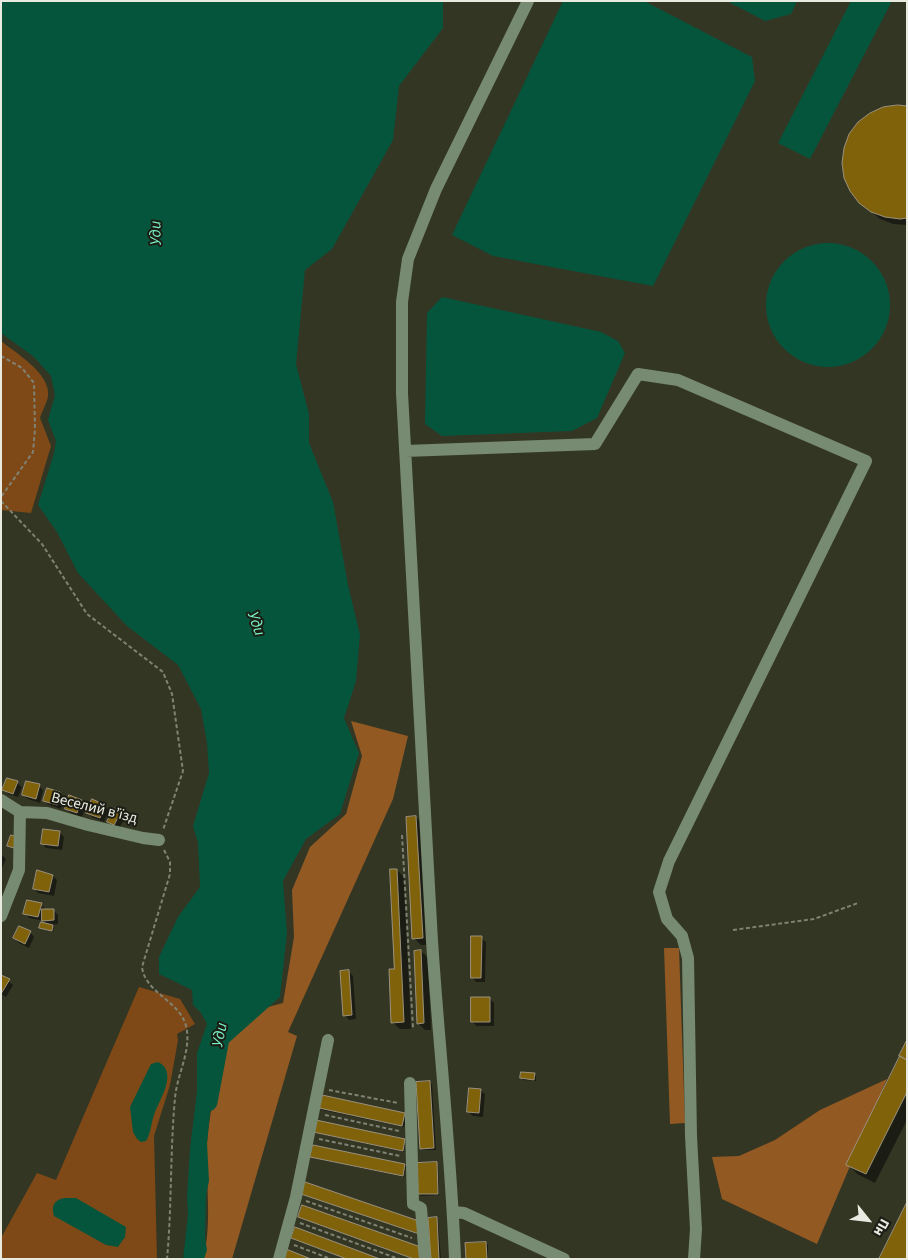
<!DOCTYPE html>
<meta charset="utf-8">
<style>
body{margin:0}
#map{position:relative;width:908px;height:1260px;overflow:hidden;background:#343624;font-family:"Source Sans 3",sans-serif}
canvas{display:block}
.frame{position:absolute;inset:0;border:2px solid #eaebe0;pointer-events:none}
.north{position:absolute;left:843px;top:1195px;width:50px;height:50px;-webkit-text-stroke:4px #1c1d15;paint-order:stroke;rotate:119deg;font-size:14px;font-weight:700;line-height:20px;text-align:center;color:#eaebe0}
.north::after{content:'';display:block;margin:auto;width:18px;height:22px;background:#eaebe0;clip-path:polygon(50% 0,100% 100%,50% 72%,0 100%)}
</style>
<div id="map">
<canvas width="908" height="1260"></canvas>
<div class="frame"></div>
<div class="north">Пн</div>
</div>
<script>
const ctx = document.querySelector('canvas').getContext('2d');
ctx.lineJoin = 'round';
function fill(path, color) { ctx.fillStyle = color; ctx.fill(path, 'evenodd'); }
function strokePath(path, color, width, dash) { ctx.strokeStyle = color; ctx.lineWidth = width; ctx.lineCap = dash ? 'butt' : 'round'; ctx.setLineDash(dash || []); ctx.stroke(path); }
function label(font, color, halo, rows, align = 'center') {
  ctx.font = font + ' "Source Sans 3",sans-serif'; ctx.lineWidth = 4; ctx.setLineDash([]); ctx.textBaseline = 'middle'; ctx.strokeStyle = halo; ctx.fillStyle = color; for (const [text, x, y, turn = 0] of rows) {
    ctx.save(); ctx.translate(x, y); ctx.rotate((+turn || 0) * Math.PI / 180); ctx.textAlign = isNaN(turn) ? turn : align; if (halo) ctx.strokeText(text, 0, 0); ctx.fillText(text, 0, 0); ctx.restore();
  }
}
fill(new Path2D(`
 M1 341C16 353 51 374 48 396 47 403 42 411 40 418L51 446 31 513 1 510Z
 M139 987 180 999 195 1024 177 1034 178 1040 170 1085 154 1136 157 1259H1V1238L37 1173 56 1180Z`), '#7e4916');
fill(new Path2D(`
 M351 721 408 736 393 799 288 1032 297 1036 232 1259H203C213 1222 205 1182 207 1144 210 1100 223 1057 235 1016L283 1003 294 937 292 890 310 847 346 814 362 756Z
 M664 948H679L685 1123 670 1124Z
 M887 1079 817 1244 722 1199 712 1157 739 1156 775 1140 820 1110Z`), '#925923');
fill(new Path2D(`
 M1 1H443V28L399 86 393 140 332 249 305 270 296 364 309 414V443L333 502 348 585 360 635 356 681 344 718 359 753 340 814 306 839 283 881 287 933 280 997 225 1046 213 1067 212 1093 207 1143 209 1181 206 1195 205 1238 207 1250 204 1259H183L188 1215 187 1197 190 1149 197 1091V1053L207 1024 201 1013 193 1005 192 990 159 974V957L178 917 200 887 198 843 193 826 209 773 207 743 201 709 178 665 127 626 78 573 57 532 38 505 54 453 56 441 48 420 55 395 51 376 34 357 1 333Z
 M563 1H644L752 57 755 81 653 286 493 256 452 235Z
 M727 1H797L791 14 765 21Z
 M851 1H892L810 159 778 143Z
 M766 305a62 62 0 1 1 124 0a62 62 0 1 1-124 0Z
 M442 297 601 332 618 341 625 353 597 418 572 431 442 436 425 424 427 313Z
 M158 1062C179 1072 159 1100 154 1115 151 1123 151 1133 146 1141L141 1142 137 1139 133 1132 130 1107 151 1064Z
 M64 1198H76L126 1227 125 1237 118 1247 106 1245 54 1216C51 1206 54 1200 64 1198Z`), '#05553d');
fill(new Path2D(`
 M907 107V225L893 224 880 219 860 202Z
 M17 783 22 787 18 797 8 794 4 789Z
 M39 786 43 790 40 803 28 799 23 795Z
 M60 793 64 797 61 809 49 805 44 801Z
 M81 801 86 805 82 817 71 813 66 809Z
 M104 806 109 810 104 822 92 817 88 813Z
 M120 813 125 817 119 829 108 821Z
 M416 817 423 824 429 945H421L414 938Z
 M59 832 64 837 62 850 46 848 42 843Z
 M1 854 6 859 2 868H1Z
 M397 870 404 877 411 1029H400L392 1022 395 970Z
 M53 876 57 880 54 896 38 893 34 888Z
 M41 904 45 909V911H54L58 915V924L51 925 54 928 53 932 41 928 48 925 44 921 29 918 25 913Z
 M30 932 34 937 29 948 19 943 14 938Z
 M481 938 486 942 485 982H476L472 977Z
 M421 951 428 958 431 1030H425L418 1023Z
 M349 972 353 976 356 1019 349 1020 345 1015Z
 M1 976 13 985 6 997 1 994Z
 M490 999 494 1003V1026H477L472 1022Z
 M907 1043V1120L875 1183 857 1174 848 1164Z
 M534 1074 536 1076V1081L523 1080 522 1078Z
 M430 1082 432 1084 436 1150H423L421 1148Z
 M480 1090 485 1094 483 1117 473 1116 468 1112Z
 M320 1108 405 1114 407 1116 404 1127 322 1110Z
 M314 1131 405 1140 406 1142 404 1152 316 1133Z
 M312 1156 405 1165 406 1167 404 1177 314 1158Z
 M436 1164 438 1166 439 1195 421 1196 419 1194Z
 M302 1194 415 1221 420 1235 304 1195Z
 M299 1217 421 1259H413Z
 M436 1218 438 1220 441 1259H432Z
 M292 1238 377 1259H346Z
 M486 1243 488 1245V1259H468Z`), '#0007');
strokePath(new Path2D(`
 M208 1102 220 1038`), '#05553d', 19);
const building = new Path2D(`
 M898 105 907 106V218L900 219 885 217 871 212 859 203 850 191 844 178 842 163 844 148 849 134 858 122 870 113 883 107Z
 M7 778 18 781 13 794 2 790Z
 M26 781 40 784 36 799 22 795Z
 M47 788 60 792 57 805 43 801Z
 M69 795 82 800 77 813 65 809Z
 M92 799 105 805 100 818 86 813Z
 M114 808 121 812 114 825 107 822Z
 M416 816 423 938 412 939 406 817Z
 M43 829 60 831 58 846 41 844Z
 M11 835 18 837 14 848 7 846Z
 M390 869H397L404 1022 391 1023 389 969H394Z
 M37 870 53 875 49 892 33 889Z
 M27 900 42 903 38 917 23 914Z
 M42 909H54V920L42 921Z
 M41 922 53 925 52 931 39 928Z
 M19 926 31 931 25 944 13 938Z
 M471 936H482L481 978H471Z
 M421 950 424 1023 417 1024 414 951Z
 M349 970 352 1015 343 1016 340 971Z
 M1 975 10 979 1 994Z
 M471 997H490V1022H471Z
 M907 1040V1060L899 1056Z
 M900 1056 907 1060V1092L866 1174 846 1165Z
 M521 1072 535 1073 534 1080 520 1078Z
 M430 1081 434 1148 420 1149 416 1082Z
 M469 1088 481 1089 479 1113 467 1112Z
 M322 1095 405 1113 402 1126 319 1108Z
 M316 1120 405 1139 403 1151 313 1132Z
 M313 1145 405 1164 403 1176 310 1157Z
 M437 1162 438 1194H418L417 1163Z
 M305 1182 416 1220 419 1234 301 1194Z
 M907 1202V1259H879Z
 M302 1205 418 1246 420 1259H414L298 1217Z
 M437 1217 439 1259H431L428 1218Z
 M295 1227 380 1259H347L291 1238Z
 M486 1242 487 1259H466L465 1243Z
 M286 1249 311 1259H282Z`);
fill(building, '#80620b');
strokePath(building, '#9a917e', 1);
strokePath(new Path2D(`
 M1 356 22 368 34 383 35 429 33 452 1 497
 M1 501 42 544 87 614 163 672 172 694 183 771 163 830
 M402 835 413 1028
 M164 850 170 862V874L142 967C145 993 180 1001 186 1026 192 1050 177 1074 175 1098 170 1151 172 1205 167 1259
 M733 930 814 919 858 903
 M329 1090 398 1103
 M325 1115 399 1131
 M319 1139 400 1156
 M306 1201 412 1238
 M300 1223 399 1259
 M294 1245 331 1259`), '#808273', 2, [4, 2.5]);
strokePath(new Path2D(`
 M405 451 595 444 638 374 678 380 866 461 669 861 659 892 667 919 682 936 688 958 691 1136 696 1229 694 1259
 M1 800 20 812 47 813 88 825 143 838 159 840
 M1 916 19 870 20 812
 M410 1083 413 1204 421 1208 425 1259
 M454 1212 464 1213 564 1259
 M279 1259 296 1197 328 1040
 M455 1259C451 1153 439 1047 432 941 421 759 412 576 402 393V302L408 259 436 189 528 1`), '#768b71', 12);
label('15px', '#eaebe0', '#1c1d15', [
 ["Веселий в’їзд",94,809,14]
]);
label('italic 16px', '#79f5c5', '#1c1d15', [
 ["Уди",157,233,-91],
 ["Уди",255,624,71],
 ["Уди",221,1035,-79]
]);
</script>
